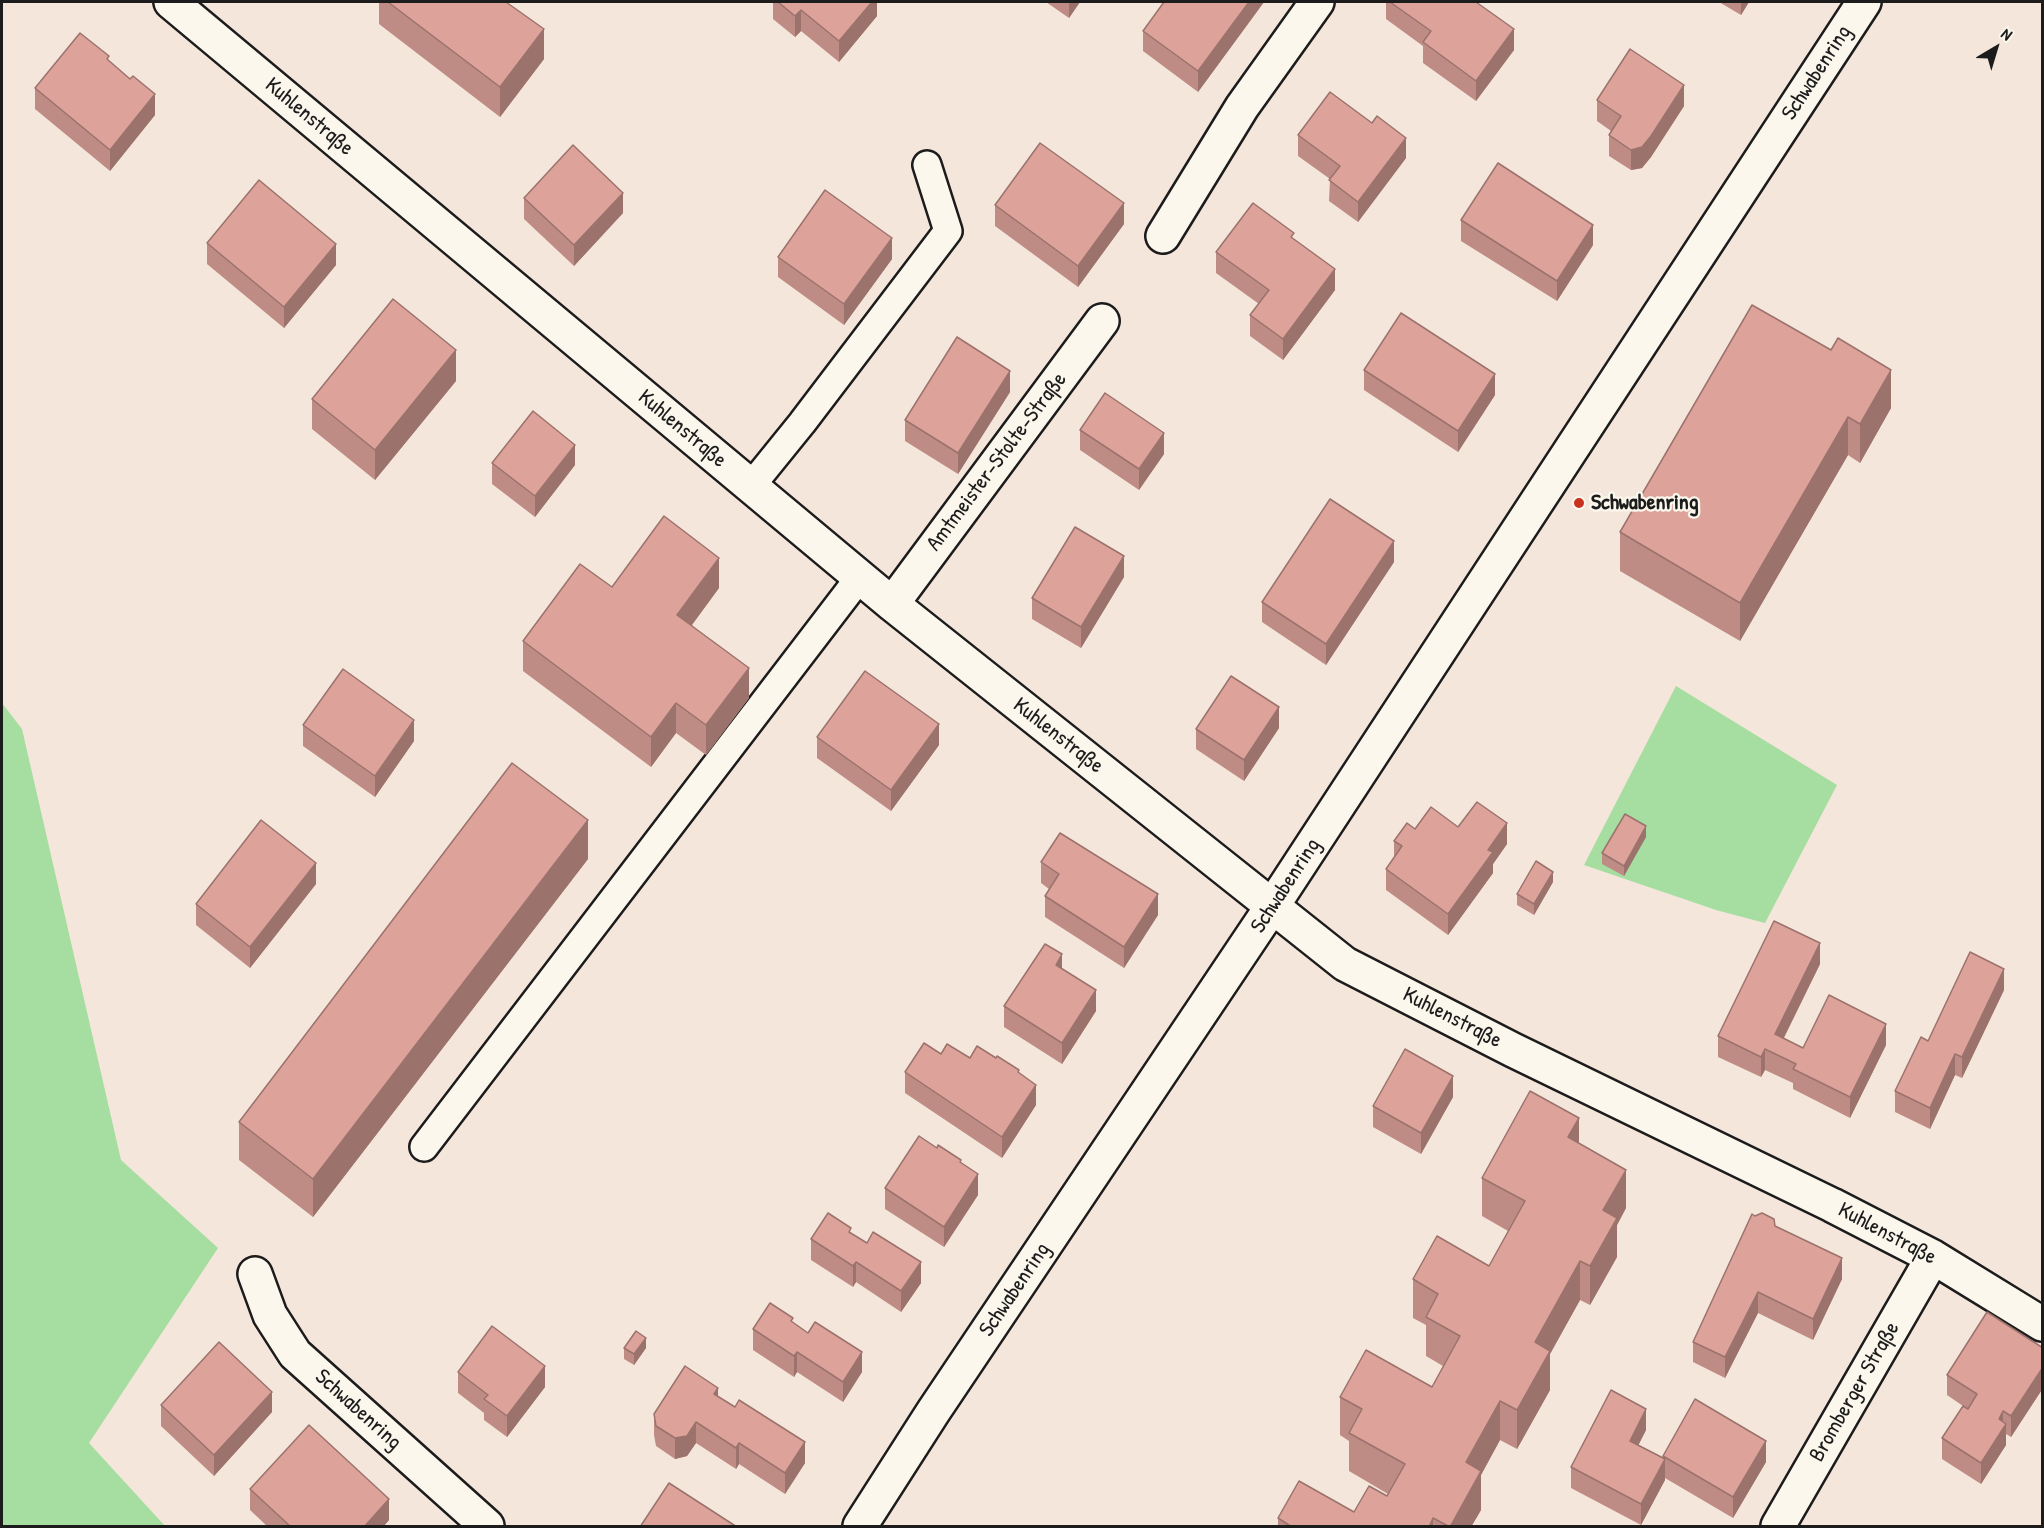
<!DOCTYPE html>
<meta charset="utf-8">
<style>
body{margin:0}
#map{position:relative;width:2044px;height:1528px;overflow:hidden;background:#f5e6dc;font-family:"Patrick Hand",sans-serif}
canvas{display:block}
.frame{position:absolute;inset:0;border:3px solid #1c1c1c;pointer-events:none}
.north{position:absolute;left:1966px;top:18px;width:60px;height:60px;-webkit-text-stroke:4px #fbf7ec;paint-order:stroke;rotate:38deg;font-size:16px;font-weight:700;line-height:24px;text-align:center;color:#1c1c1c}
.north::after{content:'';display:block;margin:auto;width:21px;height:27px;background:#1c1c1c;clip-path:polygon(50% 0,100% 100%,50% 72%,0 100%)}
</style>
<div id="map">
<canvas width="2044" height="1528"></canvas>
<div class="frame"></div>
<div class="north">N</div>
</div>
<script>
const ctx = document.querySelector('canvas').getContext('2d');
ctx.lineJoin = 'round';
function fill(path, color) { ctx.fillStyle = color; ctx.fill(path, 'evenodd'); }
function strokePath(path, color, width, dash) { ctx.strokeStyle = color; ctx.lineWidth = width; ctx.lineCap = dash ? 'butt' : 'round'; ctx.setLineDash(dash || []); ctx.stroke(path); }
function label(font, color, halo, rows, align = 'center') {
  ctx.font = font + ' "Patrick Hand",sans-serif'; ctx.lineWidth = 4.5; ctx.setLineDash([]); ctx.textBaseline = 'middle'; ctx.strokeStyle = halo; ctx.fillStyle = color; for (const [text, x, y, turn = 0] of rows) {
    ctx.save(); ctx.translate(x, y); ctx.rotate((+turn || 0) * Math.PI / 180); ctx.textAlign = isNaN(turn) ? turn : align; if (halo) ctx.strokeText(text, 0, 0); ctx.fillText(text, 0, 0); ctx.restore();
  }
}
fill(new Path2D(`
 M1676 686 1837 785 1765 923 1716 910 1584 865Z
 M2 703 22 729 121 1160 218 1248 89 1443 165 1526H2Z`), '#a6dda0');
const service = new Path2D(`
 M751 486 802 423 948 231 927 165
 M424 1147 860 577`);
const minor = new Path2D(`
 M171 2 892 604 1345 964 1513 1050 1832 1205 1933 1257 2042 1324
 M1163 236 1242 107 1317 2
 M892 604 1102 321
 M255 1274 270 1315 295 1354 487 1526
 M1778 1526 1933 1257`);
const tertiary = new Path2D(`
 M860 1526 933 1412 1273 905 1864 2`);
strokePath(service, '#1c1c1c', 32);
strokePath(minor, '#1c1c1c', 38);
strokePath(tertiary, '#1c1c1c', 38);
strokePath(service, '#fbf7ec', 27);
strokePath(minor, '#fbf7ec', 33);
strokePath(tertiary, '#fbf7ec', 33);
fill(new Path2D(`
 M379 2H506L544 59 500 117 379 24Z
 M773 2H877V16L839 62 801 31 795 37 773 19Z
 M1046 2H1080L1069 18Z
 M1264 2 1198 92 1143 51V31Z
 M1386 2H1476L1514 50 1476 101 1423 63V46L1386 19Z
 M1719 2H1749L1741 15Z
 M109 61 155 115 110 171 35 109V88Z
 M1597 100 1684 106 1651 157 1642 168 1631 170 1609 156V135L1611 131 1597 121Z
 M1372 123 1406 158 1358 222 1329 201 1330 179 1298 156V135Z
 M524 198 623 213 574 266 524 219Z
 M995 205 1124 224 1078 287 995 226Z
 M1461 220 1593 245 1557 301 1461 241Z
 M207 243 336 265 284 328 207 264Z
 M1216 252 1335 290 1283 360 1250 336V315L1259 304 1216 273Z
 M778 257 892 259 844 325 778 277Z
 M1752 305 1891 408 1860 463 1848 455 1740 641 1620 571V532Z
 M1364 370 1495 395 1458 452 1364 390Z
 M456 381 375 480 312 429V399Z
 M1010 392 958 474 905 441V420Z
 M1080 430 1164 454 1139 490 1080 450Z
 M492 463 575 465 535 517 492 484Z
 M1394 562 1326 665 1262 622V602Z
 M1124 577 1081 648 1032 619V598Z
 M612 587 719 588 692 625 749 698 706 755 676 733 651 767 523 671V641Z
 M303 725 414 741 375 797 303 746Z
 M1279 728 1244 781 1196 749V729Z
 M817 737 939 745 891 811 817 758Z
 M1458 827 1507 844 1493 864V873L1448 935 1386 890V869L1394 858V841L1415 829Z
 M1646 837 1624 876 1602 864V853Z
 M2043 851V891H2042Z
 M588 859 313 1217 239 1160V1122Z
 M1041 862 1158 915 1124 968 1045 917V896L1049 889 1041 883Z
 M1553 882 1534 915 1517 905V894Z
 M316 884 250 968 196 925V904Z
 M1820 964 1784 1038 1803 1048 1886 1045 1850 1118 1793 1089V1083L1765 1070 1761 1077 1718 1057V1036Z
 M1062 969 1096 1011 1062 1064 1004 1027V1006Z
 M2004 990 1962 1078 1955 1075 1930 1129 1895 1112V1091L1928 1041Z
 M941 1054 970 1058 1019 1073 1036 1105 1002 1158 905 1093V1072Z
 M1453 1097 1421 1154 1373 1127V1106Z
 M1579 1143 1626 1208 1617 1225V1257L1590 1305 1580 1300 1550 1354V1390L1517 1449 1500 1440 1481 1475V1510L1471 1527H1278V1518L1354 1512 1387 1496 1388 1494 1349 1471V1441L1340 1435V1397L1432 1387 1443 1366 1426 1356V1325L1413 1318V1279L1489 1266 1508 1231 1482 1216V1178Z
 M937 1148 961 1163 978 1195 944 1247 885 1209V1188Z
 M1775 1226 1842 1279 1813 1340 1758 1313 1725 1378 1693 1362V1342Z
 M851 1233 921 1283 901 1312 856 1282 853 1287 811 1260V1239Z
 M793 1323 862 1372 843 1402 797 1372 794 1377 753 1350V1329Z
 M624 1348H646L634 1365 624 1359Z
 M2043 1348V1388L2011 1437 2006 1434V1445L1981 1484 1942 1459V1438L1963 1406 1947 1395V1375Z
 M458 1372 545 1387 507 1437 484 1420V1413L458 1393Z
 M718 1397 805 1463 785 1494 739 1464 736 1469 696 1443 687 1456 675 1459 656 1446 654 1435V1414Z
 M161 1405 272 1412 214 1476 161 1426Z
 M1646 1430 1638 1445 1663 1458V1456L1766 1462 1733 1518 1665 1478V1480L1641 1525 1571 1488V1467Z
 M250 1489 389 1520 383 1527H268L250 1510Z`), '#be8c84');
fill(new Path2D(`
 M872 2H877V16L839 62V41Z
 M1069 2H1080L1069 18Z
 M1249 2H1264L1198 92V71Z
 M1741 2H1749L1741 15Z
 M801 10V31L795 37V16Z
 M544 29V59L500 117V87Z
 M1514 29V50L1476 101V81Z
 M1684 85V106L1651 157 1642 168 1631 170V150Z
 M155 94V115L110 171V150Z
 M1406 138V158L1358 222V202Z
 M623 193V213L574 266V245Z
 M1124 203V224L1078 287V266Z
 M1593 225V245L1557 301V281Z
 M892 238V259L844 325V304Z
 M336 244V265L284 328V307Z
 M1335 269V290L1283 360V339Z
 M456 350V381L375 480V450Z
 M1891 370V408L1860 463V424Z
 M1010 371V392L958 474V453Z
 M1495 374V395L1458 452V431Z
 M1848 417V455L1740 641V603Z
 M1164 433V454L1139 490V469Z
 M575 445V465L535 517V496Z
 M1394 541V562L1326 665V644Z
 M1124 556V577L1081 648V627Z
 M719 558V588L677 645V615Z
 M749 668V698L706 755V725Z
 M676 703V733L651 767V737Z
 M1279 707V728L1244 781V760Z
 M414 720V741L375 797V776Z
 M939 724V745L891 811V790Z
 M588 820V859L313 1217V1179Z
 M1507 823V844L1493 864V873L1448 935V914L1488 850Z
 M1646 826V837L1624 876V866Z
 M316 863V884L250 968V947Z
 M1553 872V882L1534 915V904Z
 M1158 894V915L1124 968V947Z
 M1820 943V964L1775 1055V1034Z
 M1062 954V975L1056 965Z
 M2004 969V990L1962 1078V1057Z
 M1096 990V1011L1062 1064V1043Z
 M1886 1024V1045L1850 1118V1097Z
 M1765 1049V1070L1761 1077V1057Z
 M1955 1054V1075L1930 1129V1108Z
 M1453 1076V1097L1421 1154V1133Z
 M1036 1085V1105L1002 1158V1137Z
 M1579 1118V1157L1568 1137Z
 M1626 1170V1208L1617 1225V1257L1590 1305V1266L1603 1210Z
 M978 1174V1195L944 1247V1227Z
 M1842 1258V1279L1813 1340V1319Z
 M1580 1261V1300L1550 1354V1390L1517 1449V1410L1535 1342Z
 M856 1262V1282L853 1287V1266Z
 M921 1262V1283L901 1312V1291Z
 M1758 1292V1313L1725 1378V1357Z
 M646 1338V1348L634 1365V1354Z
 M797 1352V1372L794 1377V1356Z
 M862 1352V1372L843 1402V1382Z
 M545 1366V1387L507 1437V1416Z
 M2043 1367V1388L2011 1437V1416Z
 M718 1388V1409L714 1394Z
 M272 1392V1412L214 1476V1455Z
 M1500 1401V1440L1481 1475V1510L1471 1527H1450L1466 1462Z
 M1646 1409V1430L1630 1462V1441Z
 M2003 1411V1429L2006 1424V1445L1981 1484V1463L1999 1419Z
 M696 1422V1443L687 1456 675 1459V1438Z
 M1766 1441V1462L1733 1518V1497Z
 M805 1442V1463L785 1494V1473Z
 M739 1443V1464L736 1469V1448Z
 M1665 1459V1480L1641 1525V1504Z
 M389 1499V1520L383 1527H364Z
 M1433 1518V1527H1429Z`), '#9b726c');
const building = new Path2D(`
 M388 2H506L544 29 500 87Z
 M778 2H872L839 41 801 10 795 16Z
 M1164 2H1249L1198 71 1143 31Z
 M1390 2H1476L1514 29 1476 81 1423 42 1431 31Z
 M80 33 109 56 107 59 130 79 133 76 155 94 110 150 35 88Z
 M1630 49 1684 85 1651 136 1642 147 1631 150 1609 135 1621 116 1597 100Z
 M1330 92 1372 123 1377 116 1406 138 1358 202 1329 180 1340 166 1298 135Z
 M1040 143 1124 203 1078 266 995 205Z
 M573 145 623 193 574 245 524 198Z
 M1498 163 1593 225 1557 281 1461 220Z
 M259 180 336 244 284 307 207 243Z
 M825 190 892 238 844 304 778 257Z
 M1253 203 1294 233 1291 237 1335 269 1283 339 1250 315 1269 290 1216 252Z
 M393 299 456 350 375 450 312 399Z
 M1752 305 1831 350 1838 338 1891 370 1860 424 1848 417 1740 603 1620 532Z
 M1401 313 1495 374 1458 431 1364 370Z
 M957 337 1010 371 958 453 905 420Z
 M1105 393 1164 433 1139 469 1080 430Z
 M533 411 575 445 535 496 492 463Z
 M1330 499 1394 541 1326 644 1262 602Z
 M664 516 719 558 677 615 749 668 706 725 676 703 651 737 523 641 580 564 612 587Z
 M1075 527 1124 556 1081 627 1032 598Z
 M343 669 414 720 375 776 303 725Z
 M865 671 939 724 891 790 817 737Z
 M1231 676 1279 707 1244 760 1196 729Z
 M512 763 588 820 313 1179 239 1122Z
 M1477 802 1507 823 1488 850 1493 852 1448 914 1386 869 1402 846 1394 841 1407 823 1415 829 1431 807 1458 827Z
 M1625 814 1646 826 1624 866 1602 853Z
 M261 820 316 863 250 947 196 904Z
 M1060 833 1158 894 1124 947 1045 896 1059 874 1041 862Z
 M1536 861 1553 872 1534 904 1517 894Z
 M1774 921 1820 943 1775 1034 1803 1048 1829 995 1886 1024 1850 1097 1793 1069 1796 1064 1765 1049 1761 1057 1718 1036Z
 M1045 944 1062 954 1056 965 1096 990 1062 1043 1004 1006Z
 M1970 952 2004 969 1962 1057 1955 1054 1930 1108 1895 1091 1921 1037 1928 1041Z
 M924 1043 941 1054 947 1044 970 1058 977 1046 996 1058 997 1056 1019 1070 1018 1072 1036 1085 1002 1137 905 1072Z
 M1405 1049 1453 1076 1421 1133 1373 1106Z
 M1530 1091 1579 1118 1568 1137 1626 1170 1603 1210 1617 1218 1590 1266 1580 1261 1535 1342 1550 1351 1517 1410 1500 1401 1466 1462 1481 1471 1450 1527 1433 1518 1429 1527H1292L1278 1518 1299 1481 1354 1512 1369 1486 1387 1496 1405 1464 1349 1433 1362 1409 1340 1397 1366 1350 1432 1387 1460 1336 1426 1317 1438 1294 1413 1279 1437 1236 1489 1266 1525 1201 1482 1178Z
 M919 1136 937 1148 938 1145 961 1160 960 1162 978 1174 944 1227 885 1188Z
 M828 1213 851 1228 849 1232 867 1243 873 1232 921 1262 901 1291 856 1262 853 1266 811 1239Z
 M1762 1213 1774 1219 1775 1226 1842 1258 1813 1319 1758 1292 1725 1357 1693 1342 1752 1214 1755 1216Z
 M770 1303 793 1318 791 1321 808 1333 815 1322 862 1352 843 1382 797 1352 794 1356 753 1329Z
 M1987 1312 2043 1348V1367L2011 1416 2003 1411 1999 1419 2006 1424 1981 1463 1942 1438 1963 1406 1968 1409 1977 1394 1947 1375Z
 M492 1326 545 1366 507 1416 484 1399 488 1395 458 1372Z
 M636 1331 646 1338 634 1354 624 1348Z
 M219 1342 272 1392 214 1455 161 1405Z
 M685 1366 718 1388 714 1394 735 1407 739 1400 805 1442 785 1473 739 1443 736 1448 696 1422 687 1436 675 1438 656 1426 654 1414Z
 M1611 1390 1646 1409 1630 1441 1665 1459 1641 1504 1571 1467Z
 M1695 1399 1766 1441 1733 1497 1663 1456Z
 M309 1425 389 1499 364 1527H291L250 1489Z
 M669 1483 737 1527H640Z`);
fill(building, '#dda39a');
strokePath(building, '#9b726c', 1.5);
for (const [x, y, r, color] of [
 [1579,503,6,"#c8321e"]
]) { const dot = new Path2D(); dot.arc(x, y, r, 0, 2 * Math.PI); ctx.fillStyle = color; ctx.fill(dot); strokePath(dot, '#fbf7ec', 2); }
label('22px', '#1c1c1c', '#fbf7ec', [
 ["Schwabenring",1817,73,-57],
 ["Kuhlenstraße",309,117,40],
 ["Kuhlenstraße",682,429,40],
 ["Amtmeister-Stolte-Straße",997,462,-53],
 ["Kuhlenstraße",1058,736,38],
 ["Schwabenring",1286,886,-57],
 ["Kuhlenstraße",1452,1018,27],
 ["Kuhlenstraße",1887,1234,28],
 ["Schwabenring",1015,1290,-56],
 ["Bromberger Straße",1855,1392,-60],
 ["Schwabenring",358,1410,42]
]);
label('bold 22px', '#1c1c1c', '#fbf7ec', [
 ["Schwabenring",1591,503]
], 'left');
</script>
